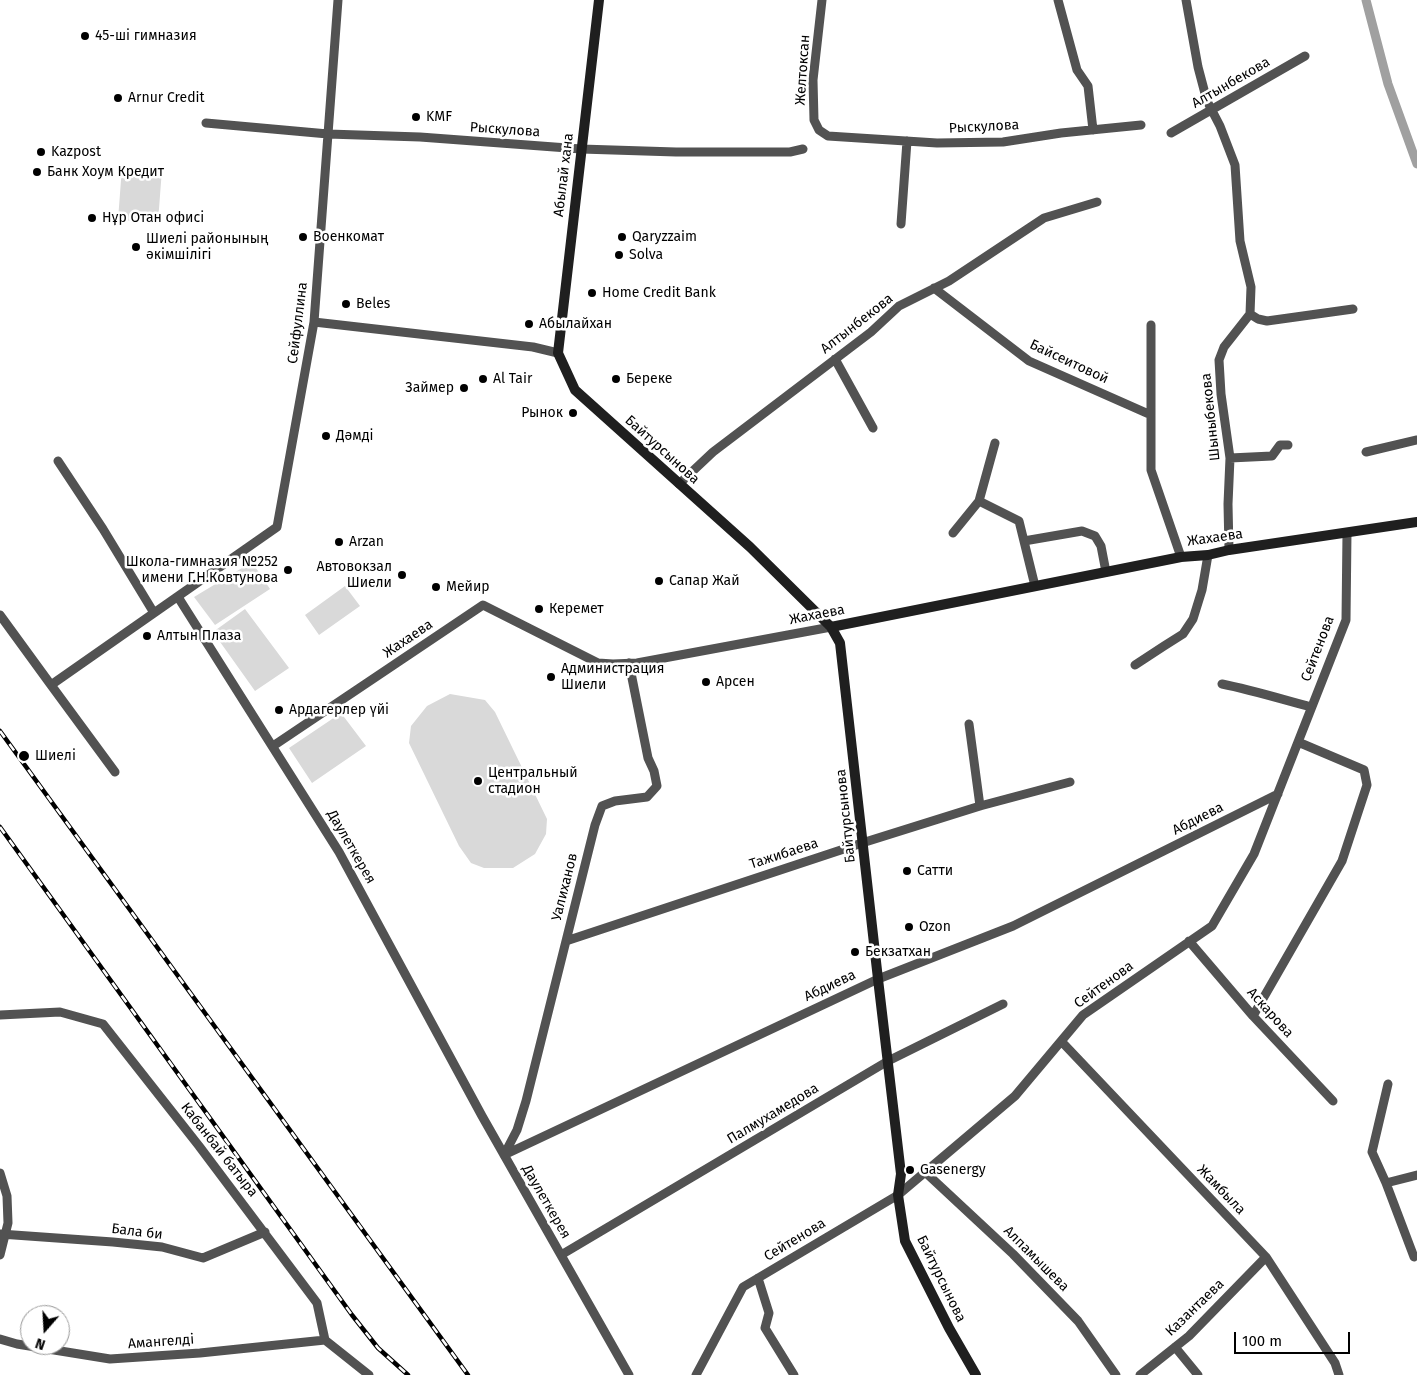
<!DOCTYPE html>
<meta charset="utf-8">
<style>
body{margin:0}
#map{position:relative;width:1417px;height:1375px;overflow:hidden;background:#fff;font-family:"Fira Sans",sans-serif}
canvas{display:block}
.north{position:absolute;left:20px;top:1305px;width:50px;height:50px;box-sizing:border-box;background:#fff;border:1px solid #999;border-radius:50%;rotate:199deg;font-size:14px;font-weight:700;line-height:20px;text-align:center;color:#000}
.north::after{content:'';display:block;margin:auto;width:18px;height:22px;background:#000;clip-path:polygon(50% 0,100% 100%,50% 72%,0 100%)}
.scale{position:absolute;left:1234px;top:1332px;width:116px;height:22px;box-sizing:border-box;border:2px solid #000;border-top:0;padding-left:6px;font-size:15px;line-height:18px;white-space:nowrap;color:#000;-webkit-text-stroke:4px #fff;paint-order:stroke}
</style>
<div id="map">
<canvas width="1417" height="1375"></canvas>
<div class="north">N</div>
<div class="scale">100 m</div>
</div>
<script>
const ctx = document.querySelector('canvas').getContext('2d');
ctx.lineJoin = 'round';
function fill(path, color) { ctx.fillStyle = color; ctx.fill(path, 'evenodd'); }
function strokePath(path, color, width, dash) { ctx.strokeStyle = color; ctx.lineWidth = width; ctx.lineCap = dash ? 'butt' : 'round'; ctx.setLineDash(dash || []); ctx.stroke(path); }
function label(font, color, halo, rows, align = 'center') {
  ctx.font = font + ' "Fira Sans",sans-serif'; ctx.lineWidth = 5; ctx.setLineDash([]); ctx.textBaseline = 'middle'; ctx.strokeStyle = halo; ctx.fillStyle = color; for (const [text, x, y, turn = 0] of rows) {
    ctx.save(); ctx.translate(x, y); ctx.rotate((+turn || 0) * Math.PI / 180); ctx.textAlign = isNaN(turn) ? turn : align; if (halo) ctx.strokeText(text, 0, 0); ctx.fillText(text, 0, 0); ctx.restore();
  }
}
fill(new Path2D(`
 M122 167 162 169 158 222 118 220Z
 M252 562 270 589 215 625 194 597Z
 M345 586 360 606 319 635 305 615Z
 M245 609 289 668 255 691 213 632Z
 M450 694 485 700 495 712 547 819 546 834 535 854 513 868H484L471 863 459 846 409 743 411 726 427 706Z
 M341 713 366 746 312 783 289 748Z`), '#d9d9d9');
strokePath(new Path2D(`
 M1366 0 1388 84 1417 164`), '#a0a0a0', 9);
strokePath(new Path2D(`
 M822 0 813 80 814 120 819 130 828 136 937 143 1003 142 1061 133 1141 125
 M1058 0 1077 70 1088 86 1093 130
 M1186 0 1198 67 1207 101 1220 126 1235 165 1240 241 1251 287 1250 314 1224 347 1219 360 1221 394 1230 458 1228 504 1229 550
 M206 123 328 134 420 137 581 149 676 152H790L803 149
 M1171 133 1305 56
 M901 224 907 141
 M934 288 1029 361 1151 415
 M1250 314 1258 319 1267 321 1353 309
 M314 322 533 347 558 353
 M1151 325V470L1181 557
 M835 359 873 428
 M1366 452 1417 440
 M1230 458 1272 456 1280 445H1288
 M58 461 103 529 154 613
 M679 484 713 452 871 332 899 306 949 281 1044 218 1097 202
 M979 501 995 443
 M953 533 979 501 1019 521 1035 586
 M1024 541 1082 531 1095 536 1101 546 1106 572
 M178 597 339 852 482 1116 629 1375
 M0 615 51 685 277 527 314 322 338 0
 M1135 665 1164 646 1183 634 1193 619 1202 590 1208 555
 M1222 684C1252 690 1281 699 1311 707
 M51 685 115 772
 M969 724 980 806
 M273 746 483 605 598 663 613 664 637 663 831 627
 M566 941 862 843 980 806 1070 782
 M1189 941 1253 1016 1333 1101
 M0 1015 60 1012 103 1024 199 1146 317 1303 325 1340 369 1375
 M1253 1016 1342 861 1367 785 1364 770 1298 742
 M1061 1041 1266 1257 1335 1363 1339 1375
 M1388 1084 1372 1152 1386 1183 1414 1257
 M504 1155 878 979 1013 926 1278 794
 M504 1155 517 1130 526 1101 595 825 602 806 615 801 647 797 657 786 654 771 648 758 629 663
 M925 1172 1013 1254 1078 1321 1116 1375
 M0 1173 7 1196 8 1223 0 1255
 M1386 1183 1417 1175
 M0 1234 113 1242 162 1247 203 1258 265 1232
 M561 1255 888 1061 1003 1004
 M758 1278 769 1313 765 1328 794 1375
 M0 1339 17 1344 110 1359 200 1353 325 1340
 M1175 1347 1198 1375
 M696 1375 743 1287 898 1195 1015 1096 1083 1015 1212 926 1254 854 1346 620 1347 533
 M1140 1375 1189 1336 1266 1257`), '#525252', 9);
strokePath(new Path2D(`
 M599 0 558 353 575 390 750 547 831 627 840 643 878 979 901 1174 898 1195 905 1241 949 1328 976 1375
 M831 627 1181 557 1208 555 1229 550 1417 522`), '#1f1f1f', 10);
const rail = new Path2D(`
 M0 731 468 1375
 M0 827 352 1315 378 1348 408 1375`);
strokePath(rail, '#000', 4.5);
strokePath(rail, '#fff', 2.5, [8]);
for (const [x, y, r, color] of [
 [85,36,5,"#000"],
 [118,98,5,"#000"],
 [416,117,5,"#000"],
 [41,152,5,"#000"],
 [37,172,5,"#000"],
 [92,218,5,"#000"],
 [303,237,5,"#000"],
 [622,237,5,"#000"],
 [136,247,5,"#000"],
 [619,255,5,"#000"],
 [592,293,5,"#000"],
 [346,304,5,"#000"],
 [529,324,5,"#000"],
 [483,379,5,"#000"],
 [616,379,5,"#000"],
 [464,388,5,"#000"],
 [573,413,5,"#000"],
 [326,436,5,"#000"],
 [339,542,5,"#000"],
 [288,570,5,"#000"],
 [402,575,5,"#000"],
 [659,581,5,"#000"],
 [436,587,5,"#000"],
 [539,609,5,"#000"],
 [147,636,5,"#000"],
 [551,677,5,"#000"],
 [706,682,5,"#000"],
 [279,710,5,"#000"],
 [24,756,6,"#000"],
 [478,781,5,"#000"],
 [907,871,5,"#000"],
 [909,927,5,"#000"],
 [855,952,5,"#000"],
 [910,1170,5,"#000"]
]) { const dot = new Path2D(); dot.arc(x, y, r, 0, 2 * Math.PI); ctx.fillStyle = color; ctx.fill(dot); strokePath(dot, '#fff', 2); }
label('14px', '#000', '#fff', [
 ["45-ші гимназия",95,36],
 ["Arnur Credit",128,98],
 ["KMF",426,117],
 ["Kazpost",51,152],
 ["Банк Хоум Кредит",47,172],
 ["Нұр Отан офисі",102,218],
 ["Военкомат",313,237],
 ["Qaryzzaim",632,237],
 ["Шиелі районының",146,239],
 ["әкімшілігі",146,255],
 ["Solva",629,255],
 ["Home Credit Bank",602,293],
 ["Beles",356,304],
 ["Абылайхан",539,324],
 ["Al Tair",493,379],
 ["Береке",626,379],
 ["Займер",454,388,"right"],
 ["Рынок",563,413,"right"],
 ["Дәмді",336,436],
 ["Arzan",349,542],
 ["Школа-гимназия №252",278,562,"right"],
 ["имени Г.Н.Ковтунова",278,578,"right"],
 ["Автовокзал",392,567,"right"],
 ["Шиели",392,583,"right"],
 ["Сапар Жай",669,581],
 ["Мейир",446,587],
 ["Керемет",549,609],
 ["Алтын Плаза",157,636],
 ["Администрация",561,669],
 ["Шиели",561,685],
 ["Арсен",716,682],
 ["Ардагерлер үйі",289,710],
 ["Шиелі",35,756],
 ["Центральный",488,773],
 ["стадион",488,789],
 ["Сатти",917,871],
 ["Ozon",919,927],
 ["Бекзатхан",865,952],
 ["Gasenergy",920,1170]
], 'left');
label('14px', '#000', '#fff', [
 ["Желтоксан",803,70,-86],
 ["Алтынбекова",1231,83,-30],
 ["Рыскулова",984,127,-3],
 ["Рыскулова",505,130,4],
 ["Абылай хана",564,175,-83],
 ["Сейфуллина",298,323,-83],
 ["Алтынбекова",857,324,-38],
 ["Байсеитовой",1069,362,25],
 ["Шыныбекова",1211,417,-96],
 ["Байтурсынова",662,450,42],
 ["Жахаева",1215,538,-8],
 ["Жахаева",817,615,-11],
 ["Жахаева",408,639,-34],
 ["Сейтенова",1318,649,-69],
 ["Байтурсынова",846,816,-96],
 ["Абдиева",1198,819,-27],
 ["Даулеткерея",351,847,60],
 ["Тажибаева",784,854,-18],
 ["Уалиханов",565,887,-76],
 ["Сейтенова",1104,985,-36],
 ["Абдиева",830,986,-25],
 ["Аскарова",1270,1013,48],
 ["Палмухамедова",773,1114,-31],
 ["Кабанбай батыра",219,1150,52],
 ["Жамбыла",1221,1190,46],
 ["Даулеткерея",546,1202,60],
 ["Бала би",137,1232,7],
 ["Сейтенова",795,1240,-31],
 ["Алпамышева",1036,1259,45],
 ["Байтурсынова",941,1279,64],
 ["Казантаева",1195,1308,-44],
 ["Амангелді",161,1342,-4]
]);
</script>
